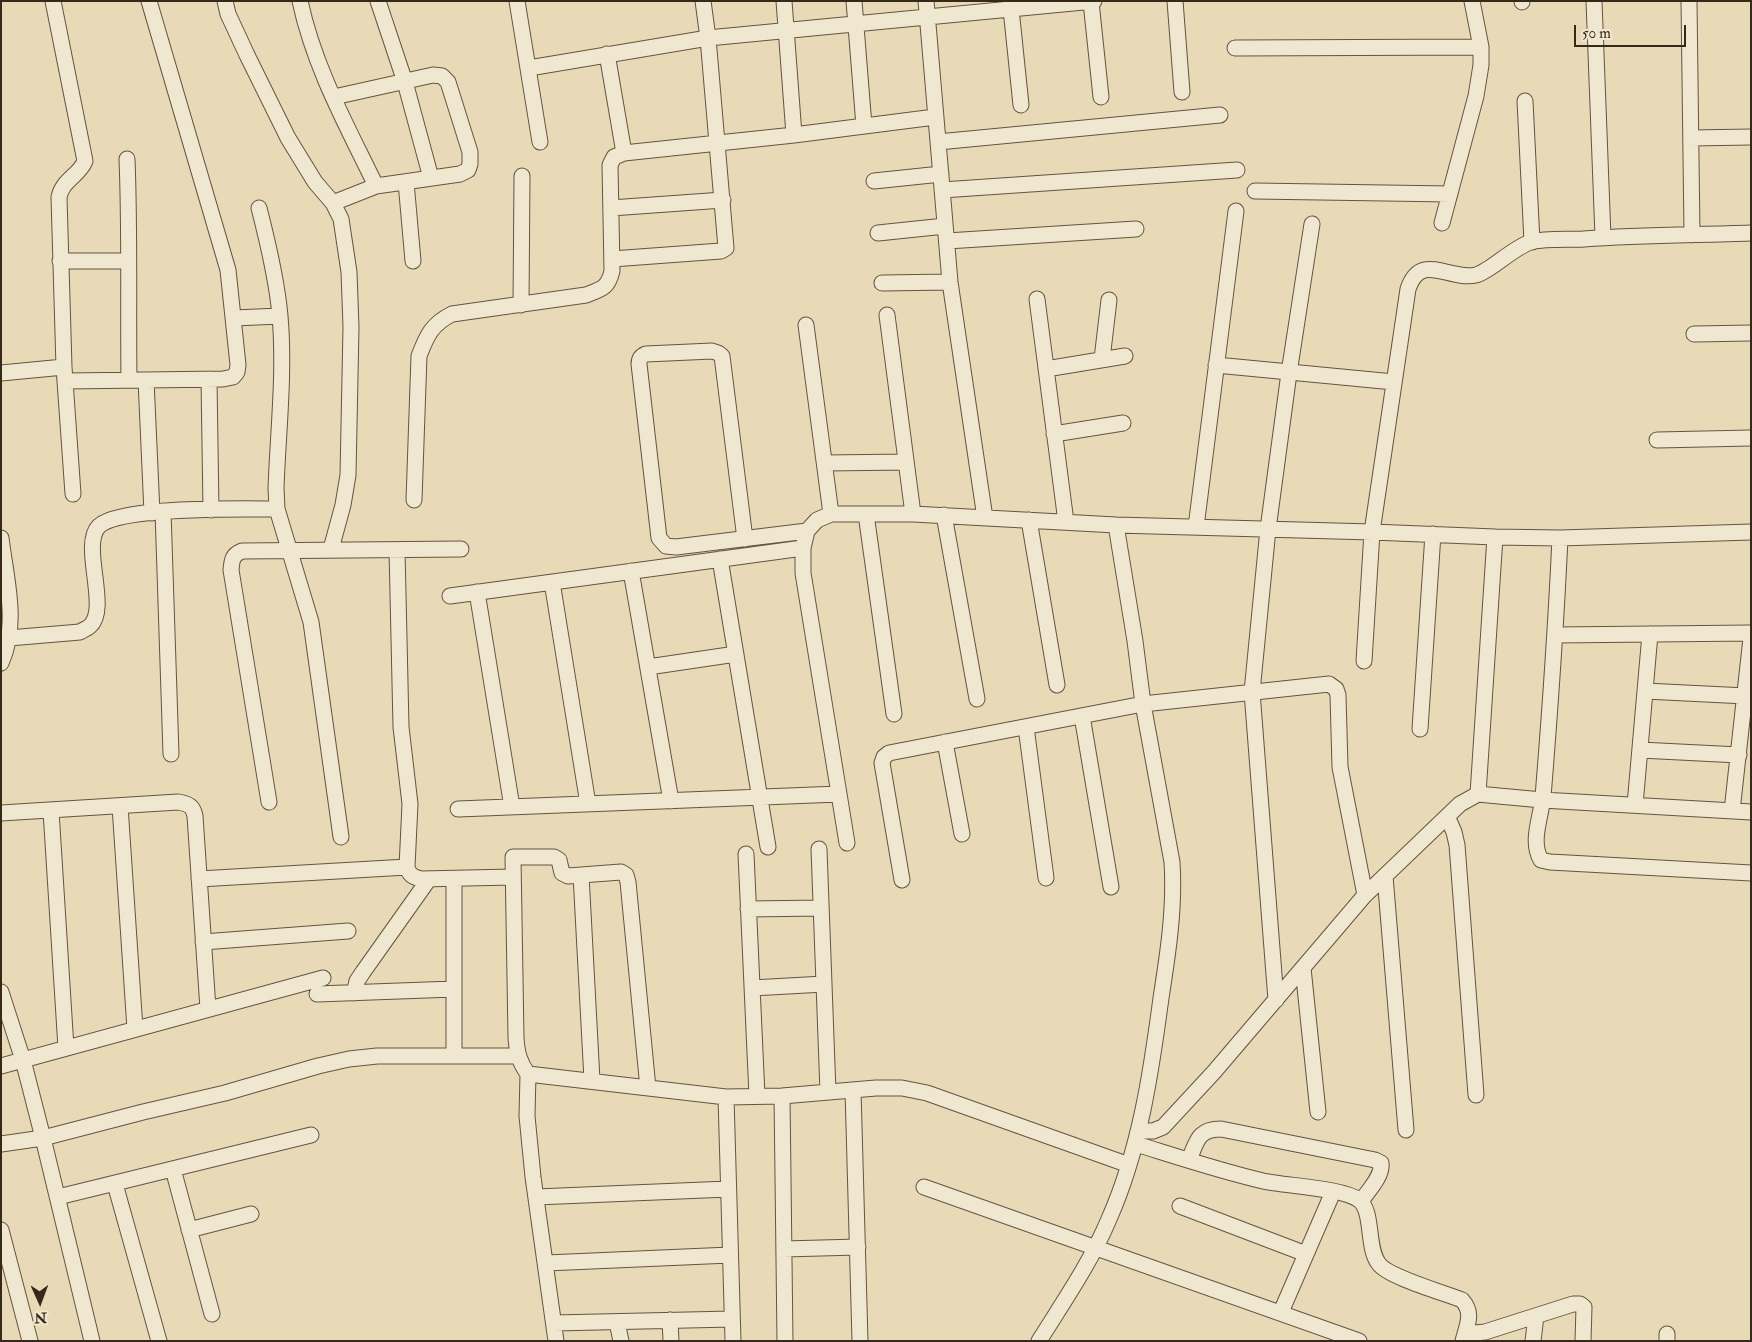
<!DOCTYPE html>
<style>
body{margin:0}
#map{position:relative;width:1752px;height:1342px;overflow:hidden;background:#e8dab6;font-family:"IM FELL Double Pica",serif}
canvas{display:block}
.frame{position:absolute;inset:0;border:2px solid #372919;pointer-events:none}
.north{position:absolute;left:15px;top:1277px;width:50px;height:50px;-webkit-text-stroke:4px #f0e7d0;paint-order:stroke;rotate:178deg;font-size:14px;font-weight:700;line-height:20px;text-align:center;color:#372919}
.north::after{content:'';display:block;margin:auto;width:18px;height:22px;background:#372919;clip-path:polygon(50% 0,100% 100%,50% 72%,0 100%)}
.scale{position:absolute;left:1574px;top:25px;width:112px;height:22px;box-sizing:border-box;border:2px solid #372919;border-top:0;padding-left:6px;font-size:15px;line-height:18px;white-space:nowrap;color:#372919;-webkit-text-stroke:4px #f0e7d0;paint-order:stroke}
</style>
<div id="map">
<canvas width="1752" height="1342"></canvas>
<div class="frame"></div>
<div class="north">N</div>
<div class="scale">50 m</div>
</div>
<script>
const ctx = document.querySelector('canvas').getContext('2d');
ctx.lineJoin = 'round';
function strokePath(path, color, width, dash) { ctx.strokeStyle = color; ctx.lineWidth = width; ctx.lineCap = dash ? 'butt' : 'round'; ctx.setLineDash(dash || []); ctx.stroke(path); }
const street = new Path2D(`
 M53 1 85 161C79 176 63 179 59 197L64 367 73 494
 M225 1 228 14 247 55 288 138 315 182 333 203 341 219 349 272 351 327 348 475 343 505 331 549
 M300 1C314 67 347 126 376 186
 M378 1 405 82 431 178
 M517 1 540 142
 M784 1 794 135
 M854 1 864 126
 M926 1 950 282 985 518
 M1175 1 1182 92
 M1522 1V2
 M1594 1 1603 237
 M1689 1 1692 235
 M1091 2 1101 97
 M1011 9 1021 105
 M1235 48 1481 47
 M607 54 624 153
 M529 68 708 38 1094 1
 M1525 101 1532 242
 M1691 138 1751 137
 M938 142 1220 115
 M127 159C130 233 128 306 129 380
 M874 181 941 174
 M406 182 413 261
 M942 190 1237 170
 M1255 191 1450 194
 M333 203 376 186 460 174 468 170 470 164V152L448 82 442 76 433 75 334 97
 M259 208C268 243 277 280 280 316 285 372 278 432 276 488L277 509 311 622 341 837
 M611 208 723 200
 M1442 223 1476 96 1481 65V47L1472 1
 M878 233 945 226
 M947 241 1136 229
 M612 259 721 251 726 248 708 38 703 1
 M60 261H128
 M882 283 950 282
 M1037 299 1066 522
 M521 305 522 176
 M887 315 913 514
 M234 318 280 316
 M806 325 831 514
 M1694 334 1751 333
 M1102 359 1109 300
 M1216 365 1394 382
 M1046 369 1125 356
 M1 373 64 367
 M209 379 211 510
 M146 380 152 513
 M65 381 223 379 233 377 237 372 238 365 228 270 149 1
 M1054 434 1123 423
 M1657 440 1751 438
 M825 463 906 462
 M414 500 419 356C427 335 432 324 452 314L586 295C602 289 608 288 612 271L610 165 614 157 624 153 794 135 935 117
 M163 511 171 754
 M866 514 894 714
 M944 515 977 699
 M1029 520 1057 685
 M1196 527 1236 211
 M1 538C6 579 19 624 1 663
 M1560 538C1556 624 1550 711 1543 797 1541 817 1530 842 1541 860L1550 862 1751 873
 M745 539 722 356 718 353 712 351 646 354C641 356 639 358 639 364L659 538 666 546 676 547 807 531
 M397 550 401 727 410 804 407 867C409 875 413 877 421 879L513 877
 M720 559 768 847
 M631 571 671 801
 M552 582 588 804
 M477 592 512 807
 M450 596 803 548
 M1555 635 1751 633
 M9 638 80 632C83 630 88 628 90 626 110 608 80 545 99 526 121 506 243 509 277 509
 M1364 661 1372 532 1408 289C1421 251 1448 281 1476 275 1491 271 1512 248 1531 242 1546 238 1568 240 1584 239 1639 235 1695 235 1751 233
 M648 667 736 654
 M1645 691 1746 696
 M1082 716 1111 887
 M1026 727 1046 878
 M1420 729 1433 534
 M945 742 962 834
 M1640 750 1739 755
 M1478 794 1495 537
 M269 802 231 570C232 560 232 555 242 551L461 549
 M1635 805 1650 634
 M120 806 135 1029
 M458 809 839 794
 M51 811 66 1048
 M1732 811 1751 638
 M1 813 178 802C189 804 193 806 195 816L208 1009
 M1447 816 1454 832 1457 845 1476 1095
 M847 843 803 573V548L807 531 817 520 831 514H913L1116 525 1372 532 1495 537 1560 538 1751 532
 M819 849 828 1092
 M746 854 757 1096
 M581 875 592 1080
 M1385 876 1406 1130
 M199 879 407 867
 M902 880 882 763 884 757 889 753 1143 704 1329 684 1336 689 1338 695 1340 767 1365 895
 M748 909 821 908
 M203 942 348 931
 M1303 968 1318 1112
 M752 988 824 984
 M1 992 23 1060 43 1138 92 1341
 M354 993 357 981 363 972 429 879
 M317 994 454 989
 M1276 1000 1252 692 1268 529 1289 373 1312 224
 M454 1055V879
 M1 1066 323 978
 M528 1074 527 1116 533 1177 556 1341
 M648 1088 628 882 626 875 621 872 568 876 562 873 559 860 554 857H513L516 1038C517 1052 519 1062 528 1074L726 1097 782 1096 876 1088H902L927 1093 1129 1165
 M853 1090 860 1341
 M782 1096 785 1341
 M726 1097 733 1341
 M1138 1131H1153L1163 1127 1214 1072 1365 895 1460 804 1478 794 1488 795 1542 800 1751 812
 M1 1144 43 1138 143 1112 225 1093 318 1066 349 1059 377 1056H518
 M1136 1144C1178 1157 1220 1171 1263 1181 1286 1186 1343 1188 1359 1200 1374 1211 1366 1248 1379 1264 1388 1277 1445 1293 1462 1300 1474 1313 1467 1325 1463 1341
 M1189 1160C1197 1141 1198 1129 1221 1129L1375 1160 1381 1163C1383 1176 1368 1191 1361 1201
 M173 1169 212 1314
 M115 1184 159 1341
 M924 1187 1359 1341
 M58 1197 311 1135
 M536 1197 728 1189
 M1180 1206 1306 1254
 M1 1230 30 1341
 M189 1230 251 1214
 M784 1249 858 1247
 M546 1263 730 1255
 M1281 1312 1333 1192
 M670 1320 671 1341
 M617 1322 621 1341
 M554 1323 732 1319
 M1465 1334 1485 1332 1573 1304H1580L1584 1307 1583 1341
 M1039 1341C1064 1301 1091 1262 1109 1219 1140 1149 1151 1073 1161 998 1168 953 1175 908 1172 862L1143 704 1135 641 1116 525
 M1533 1341 1536 1316
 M1667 1341V1334`);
strokePath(street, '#635540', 17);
strokePath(street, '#f0e7d0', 15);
</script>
